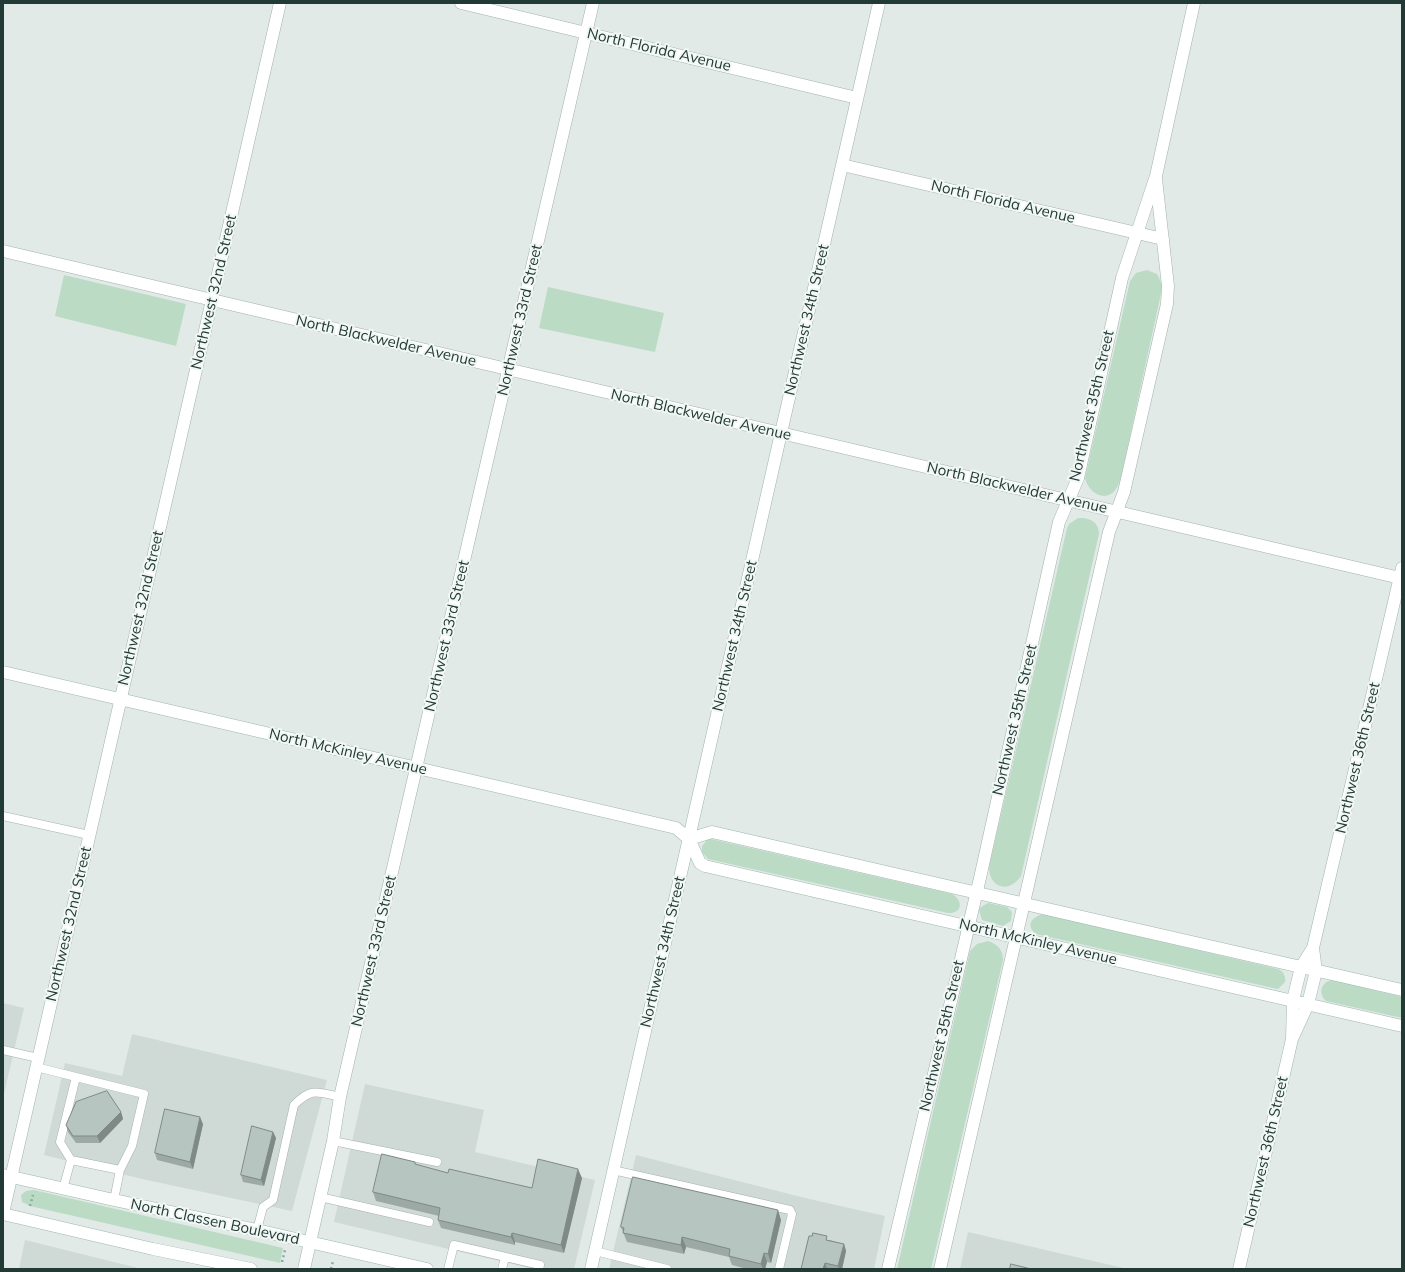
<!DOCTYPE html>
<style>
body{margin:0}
#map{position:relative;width:1405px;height:1272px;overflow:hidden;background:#e1eae7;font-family:Mulish,sans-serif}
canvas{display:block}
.frame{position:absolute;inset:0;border:4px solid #223a35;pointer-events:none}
</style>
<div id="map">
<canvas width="1405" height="1272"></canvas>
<div class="frame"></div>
</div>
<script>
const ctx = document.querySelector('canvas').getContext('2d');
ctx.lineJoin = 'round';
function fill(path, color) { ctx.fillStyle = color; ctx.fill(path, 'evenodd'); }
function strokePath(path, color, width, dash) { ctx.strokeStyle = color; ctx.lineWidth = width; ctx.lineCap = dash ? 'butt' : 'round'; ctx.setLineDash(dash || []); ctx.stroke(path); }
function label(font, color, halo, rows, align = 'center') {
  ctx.font = font + ' Mulish,sans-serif'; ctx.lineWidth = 4; ctx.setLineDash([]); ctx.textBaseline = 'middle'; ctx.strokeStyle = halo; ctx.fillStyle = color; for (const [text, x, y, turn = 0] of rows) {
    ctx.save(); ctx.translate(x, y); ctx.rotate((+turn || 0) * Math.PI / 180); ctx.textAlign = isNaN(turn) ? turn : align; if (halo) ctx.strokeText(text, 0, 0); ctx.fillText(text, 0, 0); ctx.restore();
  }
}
fill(new Path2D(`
 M3 1003 24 1008 3 1098Z
 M132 1034 327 1080 292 1211 142 1179 44 1155 65 1063 122 1076Z
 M365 1084 484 1110 475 1152 595 1180 574 1269H533L334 1222Z
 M636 1155 805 1198 885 1216 874 1269H609Z
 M968 1232 1128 1269H960Z
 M25 1240 142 1269H19Z`), '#cfdad6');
fill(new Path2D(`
 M1147 270 1157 274 1162 284V289L1121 477C1120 481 1118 486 1116 489 1105 504 1088 492 1085 478L1130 281 1136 273Z
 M64 275 186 304 176 346 55 316Z
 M548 287 664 313 655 352 539 328Z
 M1078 518C1090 517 1099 522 1099 534L1021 876C1009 894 989 888 989 867L1067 528 1069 524Z
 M711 839 952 894C964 901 962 914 948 913L708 859 702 852V846L707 840Z
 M988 903 1007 907 1012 912 1011 921 1003 926 982 920 979 910 981 907Z
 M1043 914 1278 969C1283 971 1286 976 1285 982L1278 989 1273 988 1036 934C1025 925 1032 917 1043 914Z
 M988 941C997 944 1003 949 1003 960L931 1269H897L970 951 977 944Z
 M1332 980 1402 997V1018L1326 1001C1318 993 1321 982 1332 980Z
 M34 1190 283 1248 280 1263 30 1206 22 1202 21 1195 26 1191Z`), '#bbdbc5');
const lane = new Path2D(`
 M3 816 89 835
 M3 1050 38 1058
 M36 1067 144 1094 132 1146 120 1170 114 1200
 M333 1141 437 1162
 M71 1160 60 1142 76 1077
 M613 1170 790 1210 792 1214 779 1269
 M63 1189 71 1160 120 1170
 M320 1197 429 1222
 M257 1230 263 1207 273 1200 294 1105C312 1087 317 1092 340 1097
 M595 1251 667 1269
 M448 1269 454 1245 540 1265 539 1269
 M502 1269 505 1257`);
const street = new Path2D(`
 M461 3 857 98
 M842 165 1163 239
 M3 251 1400 578
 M781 433 879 3
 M3 1213 280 3
 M304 1269 333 1141 340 1097 593 3
 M888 1269 980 878 1059 522 1078 478 1122 278 1156 176 1194 3
 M940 1269 1109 532 1124 492 1167 304 1168 286 1156 179`);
const secondary = new Path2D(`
 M3 672 676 828 689 839 700 863 705 866 1402 1026
 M689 839 712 832C942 886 1172 937 1402 990
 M1292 1039 1293 1000 1301 967 1313 948 1402 568
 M3 1175 114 1200 257 1230 427 1269
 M3 1214 153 1249 251 1269
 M591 1269 781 433
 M1239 1269 1292 1039 1308 1004 1316 971 1313 948`);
strokePath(lane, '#a4b2ae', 9);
strokePath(street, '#a4b2ae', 13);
strokePath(secondary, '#a0b6af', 13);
strokePath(new Path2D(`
 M30 1206 33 1195
 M282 1262 285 1250
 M331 1269 333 1261`), '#83aca2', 2.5, [2, 3]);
strokePath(lane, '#fff', 8);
strokePath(street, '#fff', 12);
strokePath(secondary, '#fff', 12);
fill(new Path2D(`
 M121 1112 123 1119 100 1143H76L68 1132 66 1125Z
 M203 1124 193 1169 157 1160 155 1153Z
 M273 1132 276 1138 264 1186 243 1182 241 1175Z
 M416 1165 448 1173 532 1188 582 1178 564 1253 515 1242V1245L441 1228 438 1220 439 1216 376 1201 373 1192Z
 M781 1220 771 1263 767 1262 765 1269H747L732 1265 729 1257 686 1247 684 1254 627 1242 621 1227Z
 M829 1240 844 1244 846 1251 842 1269H801Z`), '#9da9a5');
fill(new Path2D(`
 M121 1112 123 1119 100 1143 97 1136Z
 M200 1117 203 1124 193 1169 190 1162Z
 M273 1132 276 1138 264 1186 261 1180Z
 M578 1169 582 1178 564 1253 561 1245Z
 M778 1210 781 1220 771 1263 768 1254Z
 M512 1233 515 1242V1245L511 1237Z
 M682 1237 686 1247 684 1254 681 1245Z
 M844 1244 846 1251 842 1269H839L838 1266Z
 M764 1253 767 1262 765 1269H763L761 1264Z
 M825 1263 827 1269H823Z`), '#7f8a86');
const building = new Path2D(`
 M107 1091 121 1112 97 1136H73L66 1125 76 1102Z
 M165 1109 200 1117 190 1162 155 1153Z
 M252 1126 273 1132 261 1180 241 1175Z
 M382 1154 415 1162V1164L448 1173 449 1169 532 1188 538 1159 578 1169 561 1245 512 1233 511 1237 438 1220 440 1208 373 1192Z
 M633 1177 778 1210 768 1254 764 1253 761 1264 729 1256 730 1249 682 1237 681 1245 623 1233 624 1228 621 1227Z
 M813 1233 827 1236 826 1240 844 1244 838 1266 825 1263 823 1269H801L809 1236H812Z
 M1011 1264 1031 1269H1010Z`);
fill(building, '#b6c5c0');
strokePath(building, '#7f8a86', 1);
label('15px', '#223a35', '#f1f7f4', [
 ["North Florida Avenue",659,50,13],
 ["North Florida Avenue",1003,202,13],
 ["Northwest 32nd Street",214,292,-77],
 ["Northwest 33rd Street",520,320,-77],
 ["Northwest 34th Street",807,320,-77],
 ["North Blackwelder Avenue",386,341,13],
 ["Northwest 35th Street",1092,406,-77],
 ["North Blackwelder Avenue",701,415,13],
 ["North Blackwelder Avenue",1017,488,13],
 ["Northwest 32nd Street",141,608,-77],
 ["Northwest 33rd Street",447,636,-77],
 ["Northwest 34th Street",735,636,-77],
 ["Northwest 35th Street",1015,720,-77],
 ["North McKinley Avenue",348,752,13],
 ["Northwest 36th Street",1358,758,-77],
 ["Northwest 32nd Street",69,924,-77],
 ["North McKinley Avenue",1038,942,13],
 ["Northwest 33rd Street",374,951,-77],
 ["Northwest 34th Street",663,952,-77],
 ["Northwest 35th Street",942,1036,-77],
 ["Northwest 36th Street",1266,1152,-77],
 ["North Classen Boulevard",215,1222,12]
]);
</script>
